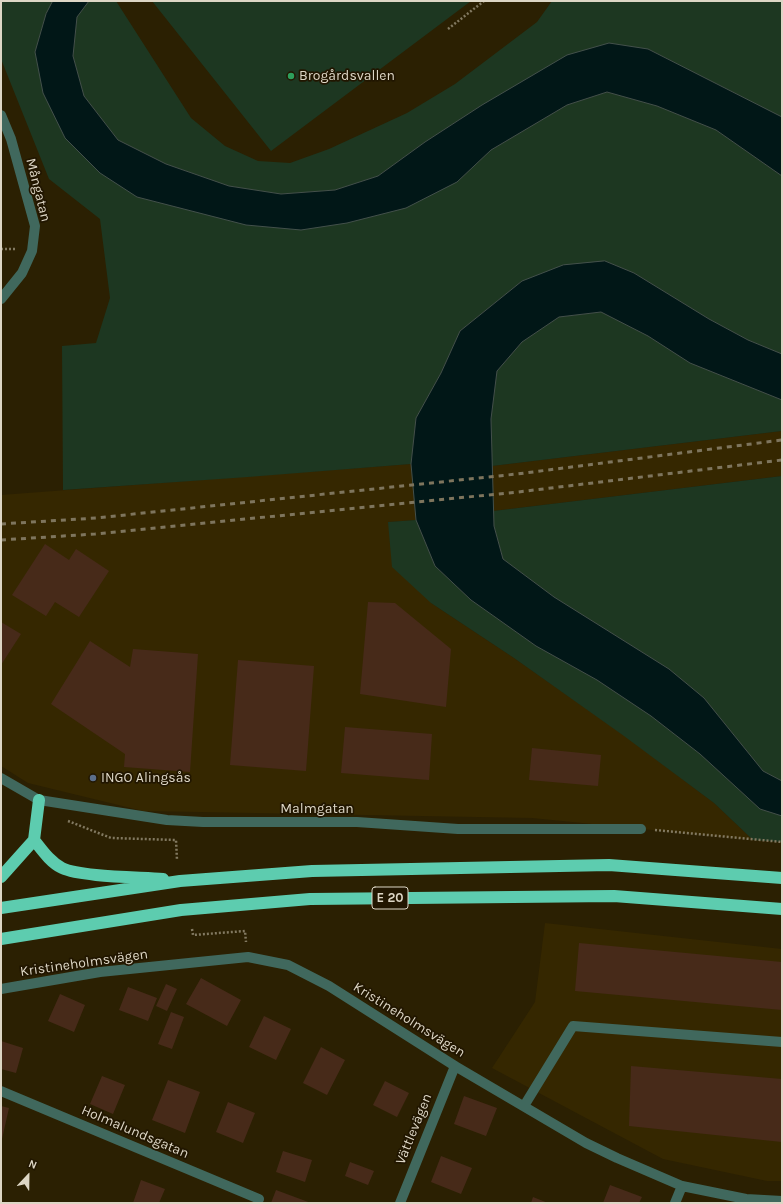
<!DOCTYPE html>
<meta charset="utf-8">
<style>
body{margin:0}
#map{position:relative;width:783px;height:1204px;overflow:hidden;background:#2b2002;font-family:Karla,sans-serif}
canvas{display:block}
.frame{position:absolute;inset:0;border:2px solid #ddd6c5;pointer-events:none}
.north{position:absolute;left:8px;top:1156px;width:40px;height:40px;-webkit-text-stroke:3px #211600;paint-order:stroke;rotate:22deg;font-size:11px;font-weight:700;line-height:16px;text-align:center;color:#ddd6c5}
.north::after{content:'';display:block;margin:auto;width:14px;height:18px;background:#ddd6c5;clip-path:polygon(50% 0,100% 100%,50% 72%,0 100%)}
</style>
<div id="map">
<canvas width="783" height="1204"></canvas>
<div class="frame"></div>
<div class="north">N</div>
</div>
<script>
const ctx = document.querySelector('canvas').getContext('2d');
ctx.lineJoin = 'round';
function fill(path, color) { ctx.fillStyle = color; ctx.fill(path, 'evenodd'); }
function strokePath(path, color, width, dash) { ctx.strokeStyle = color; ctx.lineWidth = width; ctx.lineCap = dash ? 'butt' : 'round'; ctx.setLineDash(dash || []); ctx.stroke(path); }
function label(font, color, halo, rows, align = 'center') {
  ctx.font = font + ' Karla,sans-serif'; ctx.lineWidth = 3.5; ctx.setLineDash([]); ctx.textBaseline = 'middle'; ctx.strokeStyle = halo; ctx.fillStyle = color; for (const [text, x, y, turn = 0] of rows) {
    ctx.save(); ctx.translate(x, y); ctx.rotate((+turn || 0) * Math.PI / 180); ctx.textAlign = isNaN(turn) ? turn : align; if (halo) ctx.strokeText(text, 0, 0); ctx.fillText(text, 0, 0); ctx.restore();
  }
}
fill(new Path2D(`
 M782 431V476L493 511 492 466Z
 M411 464 416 520 388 522 431 603 514 658 624 735 714 803 753 840 532 818 143 811 28 783 1 766V495Z
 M545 923 782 949V1181H767L663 1159 492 1068 535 1002Z`), '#352700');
fill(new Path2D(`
 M1 1H53L46 14 35 52 137 197 186 209 457 182 491 150 567 105 607 92 657 106 716 130 782 176V354L748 340 709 319 634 273 605 261 522 281 460 331 441 373 416 418 411 464 248 477 63 490 62 346 96 343 110 298 100 219 49 179 1 59Z
 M89 1H116L191 118 225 146 258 161 290 163 329 149 407 113 455 84 537 22 552 1H782V117L648 49 482 105 425 142 378 176 335 190 281 194 229 186 166 164 118 140 84 96 73 56 77 17Z
 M152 1H471L271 151Z
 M601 312 648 336 690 363 782 400V431L492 466 491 419 497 371 522 342 559 317Z
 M782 476V781L763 771 704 698 669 669 554 597 503 559 494 526 493 511Z
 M416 520 435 566 471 600 536 646 597 680 651 716 700 754 760 809 782 816V842L753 840 714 803 624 736 514 658 431 603 392 567 388 522Z`), '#1d3721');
const water = new Path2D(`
 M53 1H89L77 17 73 56 84 96 118 140 166 164 229 186 281 194 335 190 378 176 425 142 482 105 567 55 609 43 648 49 782 117V176L716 130 657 106 607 92 567 105 491 150 457 182 406 208 347 223 301 230 246 225 137 197 100 173 65 138 43 93 35 52 46 14Z
 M605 261 634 273 709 319 748 340 782 354V400L690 363 648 336 601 312 559 317 522 342 497 371 491 419 494 526 503 559 554 597 669 669 704 698 763 771 782 781V816L760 809 700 754 651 716 597 680 536 646 471 600 435 566 416 520 411 464 416 418 441 373 460 331 522 281 563 265Z`);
fill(water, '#011717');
strokePath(water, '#43504b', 1);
fill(new Path2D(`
 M45 544 69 560 76 549 109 571 79 617 55 602 46 616 12 595Z
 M368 602 395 603 451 649 446 707 360 694Z
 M1 622 21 634 1 665Z
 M90 641 130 667 133 649 198 654 190 772 124 767 125 754 51 704Z
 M238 660 314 666 306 771 230 765Z
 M345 727 432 734 429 780 341 773Z
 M532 748 601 755 598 786 529 780Z
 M579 943 782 962V1010L575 991Z
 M201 978 241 1000 227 1026 186 1004Z
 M166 984 177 989 167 1011 156 1006Z
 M128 987 157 998 148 1021 119 1010Z
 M60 994 85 1005 74 1032 48 1021Z
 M171 1012 184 1017 172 1049 158 1044Z
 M264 1016 291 1029 276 1060 249 1047Z
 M1 1041 23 1048 16 1073 1 1069Z
 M321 1047 345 1060 327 1095 303 1083Z
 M631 1066 782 1079V1142L629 1126Z
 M102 1076 125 1085 113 1114 90 1104Z
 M168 1080 200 1092 185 1133 152 1120Z
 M385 1081 409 1093 397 1117 373 1105Z
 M464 1096 497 1108 486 1136 454 1124Z
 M228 1102 255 1113 243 1143 216 1132Z
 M1 1106 9 1108 2 1139H1Z
 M283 1151 312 1160 305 1182 276 1172Z
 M441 1156 472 1168 461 1194 431 1182Z
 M350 1162 374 1171 368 1185 345 1176Z
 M141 1180 165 1189 159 1203H133Z
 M610 1185 642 1197 639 1203H603Z
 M276 1190 311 1203H271Z
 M533 1197 548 1203H531Z`), '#472a19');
strokePath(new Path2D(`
 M448 29 484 1
 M1 249H16
 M68 821 111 838 176 840 177 860
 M655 830 782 842
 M192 929 193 935 245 931 246 942`), '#827961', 2.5, [2, 2]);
strokePath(new Path2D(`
 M1 115 11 139 35 226 32 251 22 273 1 299
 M1 778 39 800 167 820 203 822H357L458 829H641
 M1 989 100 972 248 957 288 965 329 986 455 1066 586 1143 617 1158 682 1186 746 1199 782 1201
 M1 1091 259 1199
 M524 1106 573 1026 782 1042
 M400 1203 455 1066
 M675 1203 682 1186`), '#40685d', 10);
strokePath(new Path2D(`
 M34 840C42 850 50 862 62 868 81 877 138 877 163 879
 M1 877 34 840 39 800
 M1 908 180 881 312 871 609 865 782 878
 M1 939 181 910 310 899 614 896 782 909`), '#5dccaf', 12);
strokePath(new Path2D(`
 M1 524 96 518 517 474 782 440
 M1 540 95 534 518 492 782 460`), '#7e755d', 3, [5, 5]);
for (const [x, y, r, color] of [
 [291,76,4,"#2e9e5b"],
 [93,778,4,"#5c6f8a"]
]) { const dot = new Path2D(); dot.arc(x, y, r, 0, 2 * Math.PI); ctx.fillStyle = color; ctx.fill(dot); strokePath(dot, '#211600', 1.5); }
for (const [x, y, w] of [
 [390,898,36]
]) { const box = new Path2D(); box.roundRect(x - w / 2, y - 11, w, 22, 3); ctx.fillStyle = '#211600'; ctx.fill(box); strokePath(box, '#ddd6c5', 1); }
label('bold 13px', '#ddd6c5', null, [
 ["E 20",390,898]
]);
label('14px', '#ddd6c5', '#211600', [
 ["Brogårdsvallen",299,76],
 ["INGO Alingsås",101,778]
], 'left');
label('14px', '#ddd6c5', '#211600', [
 ["Mångatan",38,190,76],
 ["Malmgatan",317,809],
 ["Kristineholmsvägen",84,963,-8],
 ["Kristineholmsvägen",409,1020,32],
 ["Vättlevägen",414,1129,-68],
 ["Holmalundsgatan",135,1132,23]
]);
</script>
